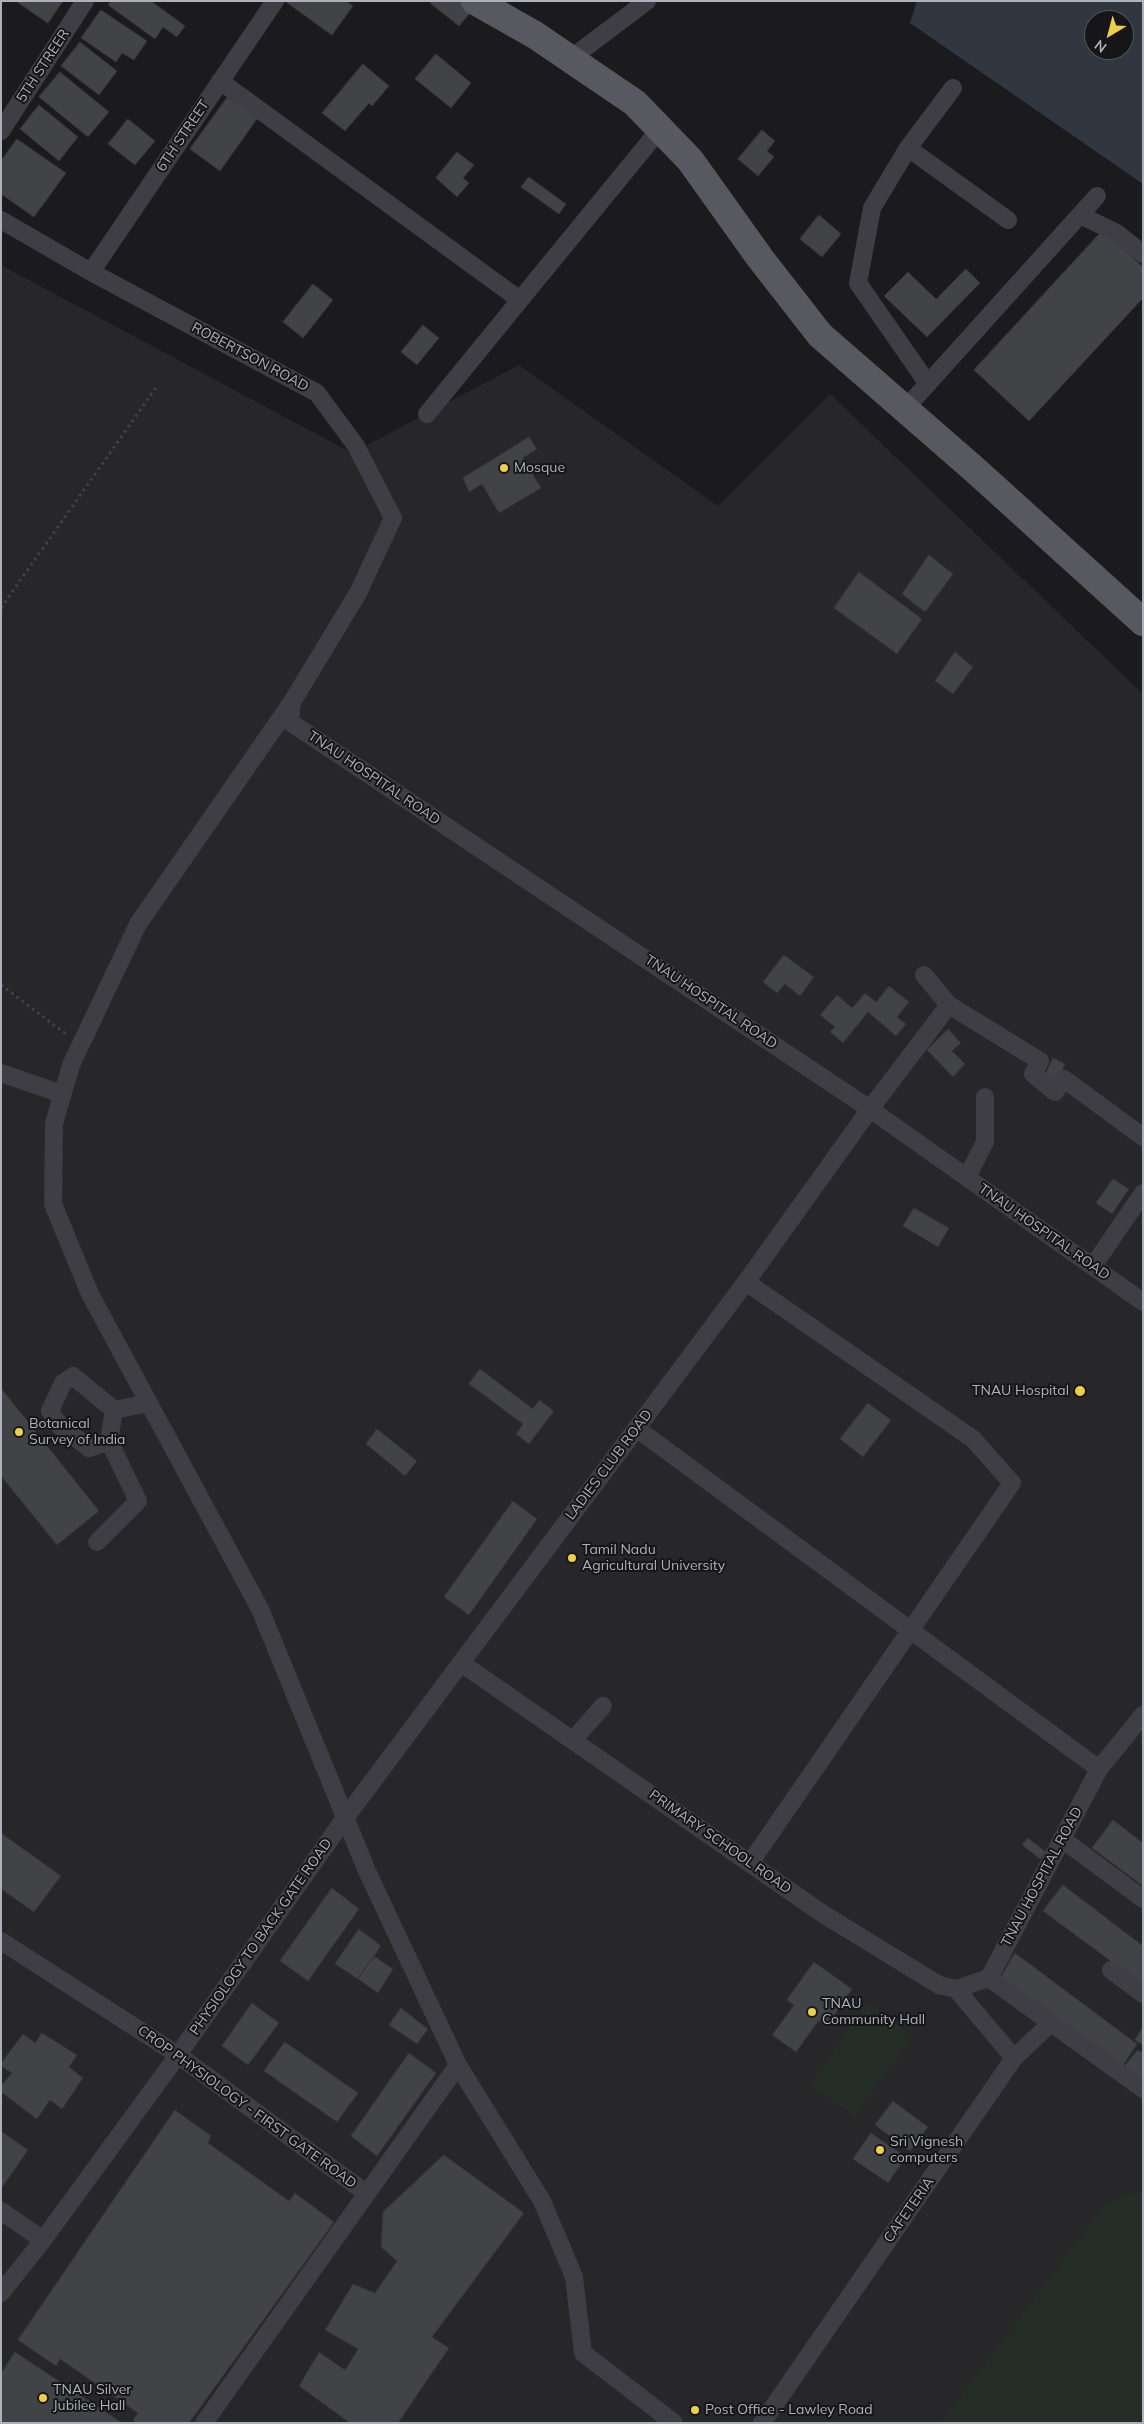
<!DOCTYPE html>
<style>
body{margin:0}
#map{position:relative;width:1144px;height:2424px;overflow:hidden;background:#1b1b1d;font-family:Mulish,sans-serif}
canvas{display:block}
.frame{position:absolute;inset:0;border:2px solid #aeb0bc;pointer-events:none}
.north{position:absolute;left:1084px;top:10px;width:50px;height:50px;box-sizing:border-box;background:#161618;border:1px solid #53545a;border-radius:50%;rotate:217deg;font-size:14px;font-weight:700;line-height:20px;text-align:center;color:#aeb0bc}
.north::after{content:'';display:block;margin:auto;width:18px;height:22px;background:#ecd144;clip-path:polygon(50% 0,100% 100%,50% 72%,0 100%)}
</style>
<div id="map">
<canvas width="1144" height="2424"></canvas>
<div class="frame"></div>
<div class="north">N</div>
</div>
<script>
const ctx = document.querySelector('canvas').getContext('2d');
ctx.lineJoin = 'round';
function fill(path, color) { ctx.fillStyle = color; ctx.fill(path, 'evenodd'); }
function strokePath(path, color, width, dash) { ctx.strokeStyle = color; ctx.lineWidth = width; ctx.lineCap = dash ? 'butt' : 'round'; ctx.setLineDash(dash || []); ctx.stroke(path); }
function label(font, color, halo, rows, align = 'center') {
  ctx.font = font + ' Mulish,sans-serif'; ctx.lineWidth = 4; ctx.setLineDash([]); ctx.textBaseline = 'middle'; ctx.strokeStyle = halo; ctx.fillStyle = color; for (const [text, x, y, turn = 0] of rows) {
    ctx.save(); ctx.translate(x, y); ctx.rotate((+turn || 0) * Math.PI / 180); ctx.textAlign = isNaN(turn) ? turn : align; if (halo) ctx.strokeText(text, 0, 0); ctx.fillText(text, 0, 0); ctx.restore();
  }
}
fill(new Path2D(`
 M1 265 352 453 519 365 718 506 830 394 1143 694V2423H1Z`), '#27272a');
fill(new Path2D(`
 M868 2001 913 2037 854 2116 811 2085Z
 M1130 2193 1143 2194V2423H941L1096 2217 1107 2204Z`), '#252d27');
fill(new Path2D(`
 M917 1H1143V184L910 23ZM1094 20H1124V50H1094Z`), '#313741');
const building = new Path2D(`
 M16 1H63L48 23Z
 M111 1H151L185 26 177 37 163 27 155 39 108 5Z
 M285 1H346L353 6 332 35Z
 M432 1H460L472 11 459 26 430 3Z
 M101 10 147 41 134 60 122 53 116 62 81 38Z
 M80 42 117 71 99 95 61 66Z
 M436 54 471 83 451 108 415 79Z
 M363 64 389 86 372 106 369 103 345 131 322 113Z
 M60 72 109 112 88 137 39 97Z
 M229 95 259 116 220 171 190 149Z
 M39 105 78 137 59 161 20 129Z
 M128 119 155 141 135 165 108 144Z
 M762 130 775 141 767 151 774 157 758 176 738 159Z
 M17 139 66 173 34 217 1 194V161Z
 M457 152 474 165 463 178 469 183 457 197 436 178Z
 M529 177 566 204 559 214 521 187Z
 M819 215 841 234 822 257 800 239Z
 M1103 230 1143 267V298L1029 421 974 370Z
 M966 269 980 283 927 337 884 296 908 272 936 299Z
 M313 284 333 300 303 338 283 322Z
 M423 325 439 338 417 365 401 352Z
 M529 437 537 449 523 458 541 488 499 513 482 484 469 492 463 478Z
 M929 555 953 574 925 612 902 594Z
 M859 572 922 619 897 654 834 608Z
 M955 652 973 667 953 694 935 681Z
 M784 955 814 977 800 996 785 984 777 993 763 982Z
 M889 986 909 1002 897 1017 906 1024 896 1036 868 1012 843 1043 830 1032 835 1027 820 1015 837 995 852 1008 865 993 876 1002Z
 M948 1029 961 1043 952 1051 965 1064 953 1077 927 1050Z
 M1053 1058 1065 1064 1057 1083 1044 1077Z
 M1113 1179 1129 1189 1112 1214 1096 1203Z
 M914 1208 949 1228 938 1247 903 1226Z
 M480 1369 533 1409 539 1400 554 1411 529 1444 516 1434 523 1424 469 1384Z
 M1 1388 99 1511 57 1545 1 1476Z
 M868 1403 891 1420 863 1457 840 1439Z
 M377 1429 417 1461 405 1476 366 1444Z
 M513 1501 537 1519 469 1615 444 1597Z
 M1113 1820 1143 1843V1886L1092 1848Z
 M1 1833 61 1876 34 1912 1 1889Z
 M1028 1838 1046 1852 1040 1859 1022 1845Z
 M1063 1885 1143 1946V1985L1043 1911Z
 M332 1888 359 1909 308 1981 280 1961Z
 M359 1929 381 1946 358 1979 335 1964Z
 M1015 1953 1137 2044 1123 2065 1001 1977Z
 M374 1956 393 1969 378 1993 358 1979Z
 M814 1962 852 1989 827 2026 819 2020 796 2052 772 2035 794 2005 787 2000Z
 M252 2003 279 2023 248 2065 222 2046Z
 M401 2008 428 2029 417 2044 389 2025Z
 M1142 2029H1143V2045L1135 2040Z
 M42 2033 77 2055 69 2067 83 2078 62 2109 50 2100 37 2119 1 2092V2086L12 2073 1 2066V2063L23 2034 35 2043Z
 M285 2042 358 2093 337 2122 264 2071Z
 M1138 2050 1143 2053V2082L1124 2067Z
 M409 2053 436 2073 377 2156 351 2136Z
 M893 2101 928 2127 910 2151 875 2125Z
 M175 2110 211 2136 208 2143 289 2201 295 2193 334 2222 189 2423H136L133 2420 138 2413 60 2359 56 2366 18 2340Z
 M1 2131 28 2150 3 2186 1 2185Z
 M871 2133 906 2157 888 2183 853 2159Z
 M444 2155 524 2213 432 2337 449 2348 398 2423H350L299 2386 319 2352 345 2370 358 2349 325 2330 353 2284 375 2293 397 2261 381 2247 383 2212Z
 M15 2352 122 2423H1V2374Z`);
fill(building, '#424347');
strokePath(building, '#353539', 1);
strokePath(new Path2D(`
 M1 608 157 386
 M1 985 66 1034`), '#424249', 3, [2.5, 4]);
strokePath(new Path2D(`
 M570 59 647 1
 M220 81 520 300 660 129
 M1 131 85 1
 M908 148 1008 220
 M1080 215 1117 233 1143 254
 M1 220 91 272 317 393 356 446 393 518 358 593 292 702 138 924 71 1065 54 1124 53 1204 90 1294 260 1609 367 1871 458 2065 542 2201 574 2277 583 2353 674 2423
 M91 272 275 1
 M928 384 858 283 872 208 908 148 953 88
 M905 409 1097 196
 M427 414 520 300
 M292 702 290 722 870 1109 1143 1302
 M924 975 949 1005 1040 1061 1033 1074 1055 1092 1064 1079 1143 1137
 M1 1073 62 1094
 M967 1177 985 1142V1097
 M1093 1266 1143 1193
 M746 1282 973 1439 1012 1483 750 1863
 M636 1428 1099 1769
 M109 1441 89 1448 60 1426 50 1411 63 1383 73 1376 114 1410 148 1403
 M97 1542 138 1501 109 1441 114 1410
 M461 1663 823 1914 939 1985 956 1989 989 1978
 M573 1740 603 1706
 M1062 1839 1143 1899
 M1 1941 178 2055 366 2193
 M1111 1970 1143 1994
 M956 1989 1014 2058
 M1051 2023 989 1978 1099 1769 1143 1715
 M1 2211 43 2240 1 2293
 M43 2240 178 2055 345 1818 746 1282 870 1109 949 1005
 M204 2423 458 2065
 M762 2423 1014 2058 1051 2023 1143 2089`), '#3e3e44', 18);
strokePath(new Path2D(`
 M475 1 535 35 635 103 690 160 760 258 820 335 975 470 1143 622`), '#585861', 28);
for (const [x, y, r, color] of [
 [504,468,5,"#ecd144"],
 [1080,1391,6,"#ecd144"],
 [19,1432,5,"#ecd144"],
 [572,1558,5,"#ecd144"],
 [812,2012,5,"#ecd144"],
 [880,2150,5,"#ecd144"],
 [43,2398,5,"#ecd144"],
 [695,2410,5,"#ecd144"]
]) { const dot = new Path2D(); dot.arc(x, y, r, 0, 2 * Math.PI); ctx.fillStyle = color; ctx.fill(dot); strokePath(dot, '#161618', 2); }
label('14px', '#aeb0bc', '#161618', [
 ["5TH STREER",43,66,-57],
 ["6TH STREET",183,136,-56],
 ["ROBERTSON ROAD",250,357,28],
 ["TNAU HOSPITAL ROAD",374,778,34],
 ["TNAU HOSPITAL ROAD",711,1002,34],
 ["TNAU HOSPITAL ROAD",1044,1232,35],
 ["LADIES CLUB ROAD",609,1465,-53],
 ["PRIMARY SCHOOL ROAD",720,1842,35],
 ["TNAU HOSPITAL ROAD",1042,1877,-62],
 ["PHYSIOLOGY TO BACK GATE ROAD",261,1937,-55],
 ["CROP PHYSIOLOGY - FIRST GATE ROAD",247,2107,36],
 ["CAFETERIA",909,2210,-55]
]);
label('14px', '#aeb0bc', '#161618', [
 ["Mosque",514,468],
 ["TNAU Hospital",1069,1391,"right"],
 ["Botanical",29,1424],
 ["Survey of India",29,1440],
 ["Tamil Nadu",582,1550],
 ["Agricultural University",582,1566],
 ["TNAU",822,2004],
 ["Community Hall",822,2020],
 ["Sri Vignesh",890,2142],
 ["computers",890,2158],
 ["TNAU Silver",53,2390],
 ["Jubilee Hall",53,2406],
 ["Post Office - Lawley Road",705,2410]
], 'left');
</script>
